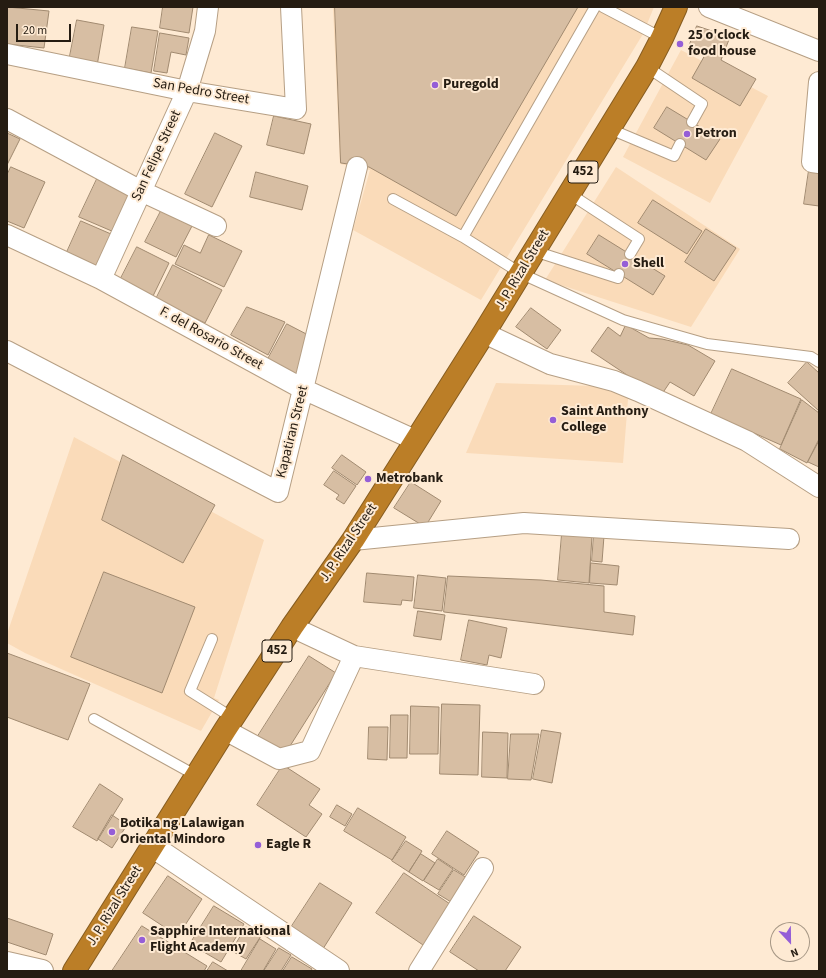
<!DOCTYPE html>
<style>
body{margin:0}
#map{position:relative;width:826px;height:978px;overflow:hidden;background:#feead3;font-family:"Source Sans 3",sans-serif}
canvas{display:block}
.frame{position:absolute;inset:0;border:8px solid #251c12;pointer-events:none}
.north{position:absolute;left:770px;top:922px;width:40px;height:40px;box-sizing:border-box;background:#feead3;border:1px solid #a79886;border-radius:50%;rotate:158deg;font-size:11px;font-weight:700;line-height:16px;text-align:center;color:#251c12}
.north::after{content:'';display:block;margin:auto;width:14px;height:18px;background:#955ed7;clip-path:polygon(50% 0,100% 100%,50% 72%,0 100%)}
.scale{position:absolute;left:16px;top:24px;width:55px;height:18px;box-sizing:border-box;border:2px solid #251c12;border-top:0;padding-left:5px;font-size:12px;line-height:14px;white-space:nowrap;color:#251c12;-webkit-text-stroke:3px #feead3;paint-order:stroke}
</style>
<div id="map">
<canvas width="826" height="978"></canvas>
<div class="frame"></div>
<div class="north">N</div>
<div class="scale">20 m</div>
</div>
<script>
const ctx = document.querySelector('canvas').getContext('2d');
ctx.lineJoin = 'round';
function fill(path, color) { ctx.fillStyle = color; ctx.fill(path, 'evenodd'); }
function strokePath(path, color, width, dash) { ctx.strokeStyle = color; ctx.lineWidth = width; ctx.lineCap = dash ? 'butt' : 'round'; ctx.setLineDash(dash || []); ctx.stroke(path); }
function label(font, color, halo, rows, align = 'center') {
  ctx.font = font + ' "Source Sans 3",sans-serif'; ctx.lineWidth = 4; ctx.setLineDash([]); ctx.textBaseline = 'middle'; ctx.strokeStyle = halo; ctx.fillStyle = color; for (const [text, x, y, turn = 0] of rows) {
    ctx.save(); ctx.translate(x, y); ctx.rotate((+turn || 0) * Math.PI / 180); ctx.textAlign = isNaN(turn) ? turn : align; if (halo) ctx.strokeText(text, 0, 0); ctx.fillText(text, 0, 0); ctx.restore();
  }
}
fill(new Path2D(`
 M333 7H654L643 34 481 300 353 230 370 170 340 164Z
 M681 50 768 96 710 203 623 157Z
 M616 167 740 249 691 327 545 280Z
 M496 383 629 387 623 463 466 453Z
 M74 437 264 540 214 698 219 700 201 731 25 653 7 643V634Z`), '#fadbb9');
const building = new Path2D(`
 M7 7 49 11 44 48 7 44Z
 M163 7H193L189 33 160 28Z
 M335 7H578L456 216 369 167 341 163Z
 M77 20 104 25 97 66 69 61Z
 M697 26 730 37 721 60 756 79 740 106 692 78 705 55 688 49Z
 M132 27 158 31 151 73 125 68Z
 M160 33 189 38 186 55 171 52 167 73 154 71Z
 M667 107 720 139 706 160 654 128Z
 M274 116 311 124 304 154 267 145Z
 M7 133 20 139 7 165Z
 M215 133 242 146 212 207 185 194Z
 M11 167 45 182 24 228 7 221V175Z
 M809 170 819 172V206L804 204Z
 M256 172 308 186 302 210 250 197Z
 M97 179 131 195 114 232 79 217Z
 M653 200 702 231 687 254 638 223Z
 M161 211 192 226 176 257 145 242Z
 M81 221 111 234 97 266 67 252Z
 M706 229 736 248 714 281 685 262Z
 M209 235 242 251 224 287 175 264 184 245 200 253Z
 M599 235 665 276 653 295 587 254Z
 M137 247 169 263 153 296 120 280Z
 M173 265 222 290 205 323 156 299Z
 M247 307 285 322 268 355 231 335Z
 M531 308 561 330 547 349 516 327Z
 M287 324 314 338 301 377 268 359Z
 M626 325 649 338 662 339 688 345 715 361 694 396 670 382 660 397 591 351 608 327 620 336Z
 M807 362 819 373V411L788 383Z
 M732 369 801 399 781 445 711 414Z
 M802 400 819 413V439L807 463 780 449Z
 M819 441V467L808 462Z
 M123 455 215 505 183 563 102 520Z
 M342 455 366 472 357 485 332 468Z
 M334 471 356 486 344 504 336 499 339 495 324 485Z
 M411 482 441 501 425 527 394 508Z
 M562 534 592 536 589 583 558 580Z
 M594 535 604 536 602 562 592 561Z
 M591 563 619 566 617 585 590 583Z
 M104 572 195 607 162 693 71 657Z
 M367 573 414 577 412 601 402 600 401 605 364 602Z
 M418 575 446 578 442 611 414 608Z
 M448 576 541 580 604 586V612L635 616 633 635 444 612Z
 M418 611 445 615 441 640 414 636Z
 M469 620 507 628 501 658 489 655 487 665 461 660Z
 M7 653 90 684 68 740 7 717Z
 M309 656 336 673 285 754 258 736Z
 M442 704 480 705 478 775 440 774Z
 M411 706 439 707 438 754H410Z
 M391 715H408L407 758H390Z
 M369 727H388L387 760 368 759Z
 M542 730 561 733 552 783 533 779Z
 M483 732 508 733 507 778 482 777Z
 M511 734H539L531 780 508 779Z
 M283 765 320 789 309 805 322 814 306 837 257 805Z
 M100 784 123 799 97 841 73 827Z
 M337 805 352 814 345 826 330 817Z
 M358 808 406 837 392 860 344 831Z
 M112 815 127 825 112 848 98 839Z
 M447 831 479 852 464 875 432 854Z
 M406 841 422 851 409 872 392 861Z
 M421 854 435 863 423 881 409 872Z
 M438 859 453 869 439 890 424 881Z
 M454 870 472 881 456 905 438 894Z
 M404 873 453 906 426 947 376 913Z
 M168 876 202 899 178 936 143 913Z
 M320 883 352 903 321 952 288 932Z
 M214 906 244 924 221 962 190 944Z
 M474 916 521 947 505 971H479L450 952Z
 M7 918 53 934 46 955 7 942Z
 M142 926 207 966 204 971H112Z
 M246 927 261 936 246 959 232 951Z
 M260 939 276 949 263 971H241Z
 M279 948 291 955 281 971H264Z
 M292 957 312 969 311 971H283Z
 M213 962 228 971H207Z`);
fill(building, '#d7bea3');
strokePath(building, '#a18a70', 1);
const lane = new Path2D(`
 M595 7 463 237 522 274 623 320 707 344 811 357 819 362
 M603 7 662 38
 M647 67 702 104 692 122
 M610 129 674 156 680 144
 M570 194 639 239 630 254
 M393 199 463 237
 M534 251 618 278 619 274
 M212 639 190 691 233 718
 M94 719 197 776`);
const street = new Path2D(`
 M709 7 819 51
 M7 54 187 91 296 109 291 7
 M819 82 812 162 819 163
 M7 119 141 191 216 226
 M7 235 101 279 303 389 415 440
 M101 279 187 91 205 31 208 7
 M484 333 550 364 614 381 638 391 747 441 819 487
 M7 351 278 492 357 167
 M353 540 524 523 789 539
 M292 627 354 656 534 684
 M225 730 279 759 310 751 354 656
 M419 971 483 868`);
const secondary = new Path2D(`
 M152 846 338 971
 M7 963 42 971`);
const highway = new Path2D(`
 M74 971 225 730 292 627 353 540 484 333 647 67 662 38 676 7`);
strokePath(lane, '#b69f84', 12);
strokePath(street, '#b69f84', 22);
strokePath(secondary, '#b69f84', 24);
strokePath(highway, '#865c20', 24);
strokePath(lane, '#fff', 10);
strokePath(street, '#fff', 20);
strokePath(secondary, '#fff', 22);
strokePath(highway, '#bb7e27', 22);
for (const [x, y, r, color] of [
 [680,44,4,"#955ed7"],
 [435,85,4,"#955ed7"],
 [687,134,4,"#955ed7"],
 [625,264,4,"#955ed7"],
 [553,420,4,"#955ed7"],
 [368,479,4,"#955ed7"],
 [112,832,4,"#955ed7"],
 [258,845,4,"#955ed7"],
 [142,940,4,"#955ed7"]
]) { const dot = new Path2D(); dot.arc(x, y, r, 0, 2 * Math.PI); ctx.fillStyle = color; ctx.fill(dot); strokePath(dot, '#feead3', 1.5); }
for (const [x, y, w] of [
 [583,172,30],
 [277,651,30]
]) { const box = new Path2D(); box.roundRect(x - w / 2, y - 11, w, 22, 3); ctx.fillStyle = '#feead3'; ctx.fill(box); strokePath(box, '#251c12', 1); }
label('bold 13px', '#251c12', null, [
 ["452",583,172],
 ["452",277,651]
]);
label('bold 14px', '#251c12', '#feead3', [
 ["25 o'clock",688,36],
 ["food house",688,52],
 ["Puregold",443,85],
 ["Petron",695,134],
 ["Shell",633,264],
 ["Saint Anthony",561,412],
 ["College",561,428],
 ["Metrobank",376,479],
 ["Botika ng Lalawigan",120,824],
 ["Oriental Mindoro",120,840],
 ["Eagle R",266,845],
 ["Sapphire International",150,932],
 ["Flight Academy",150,948]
], 'left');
label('14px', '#251c12', '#feead3', [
 ["San Pedro Street",201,92,10],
 ["San Felipe Street",157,156,-65],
 ["J. P. Rizal Street",523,270,-59],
 ["F. del Rosario Street",211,339,29],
 ["Kapatiran Street",293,432,-76],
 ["J. P. Rizal Street",349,543,-56],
 ["J. P. Rizal Street",115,906,-58]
]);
</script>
